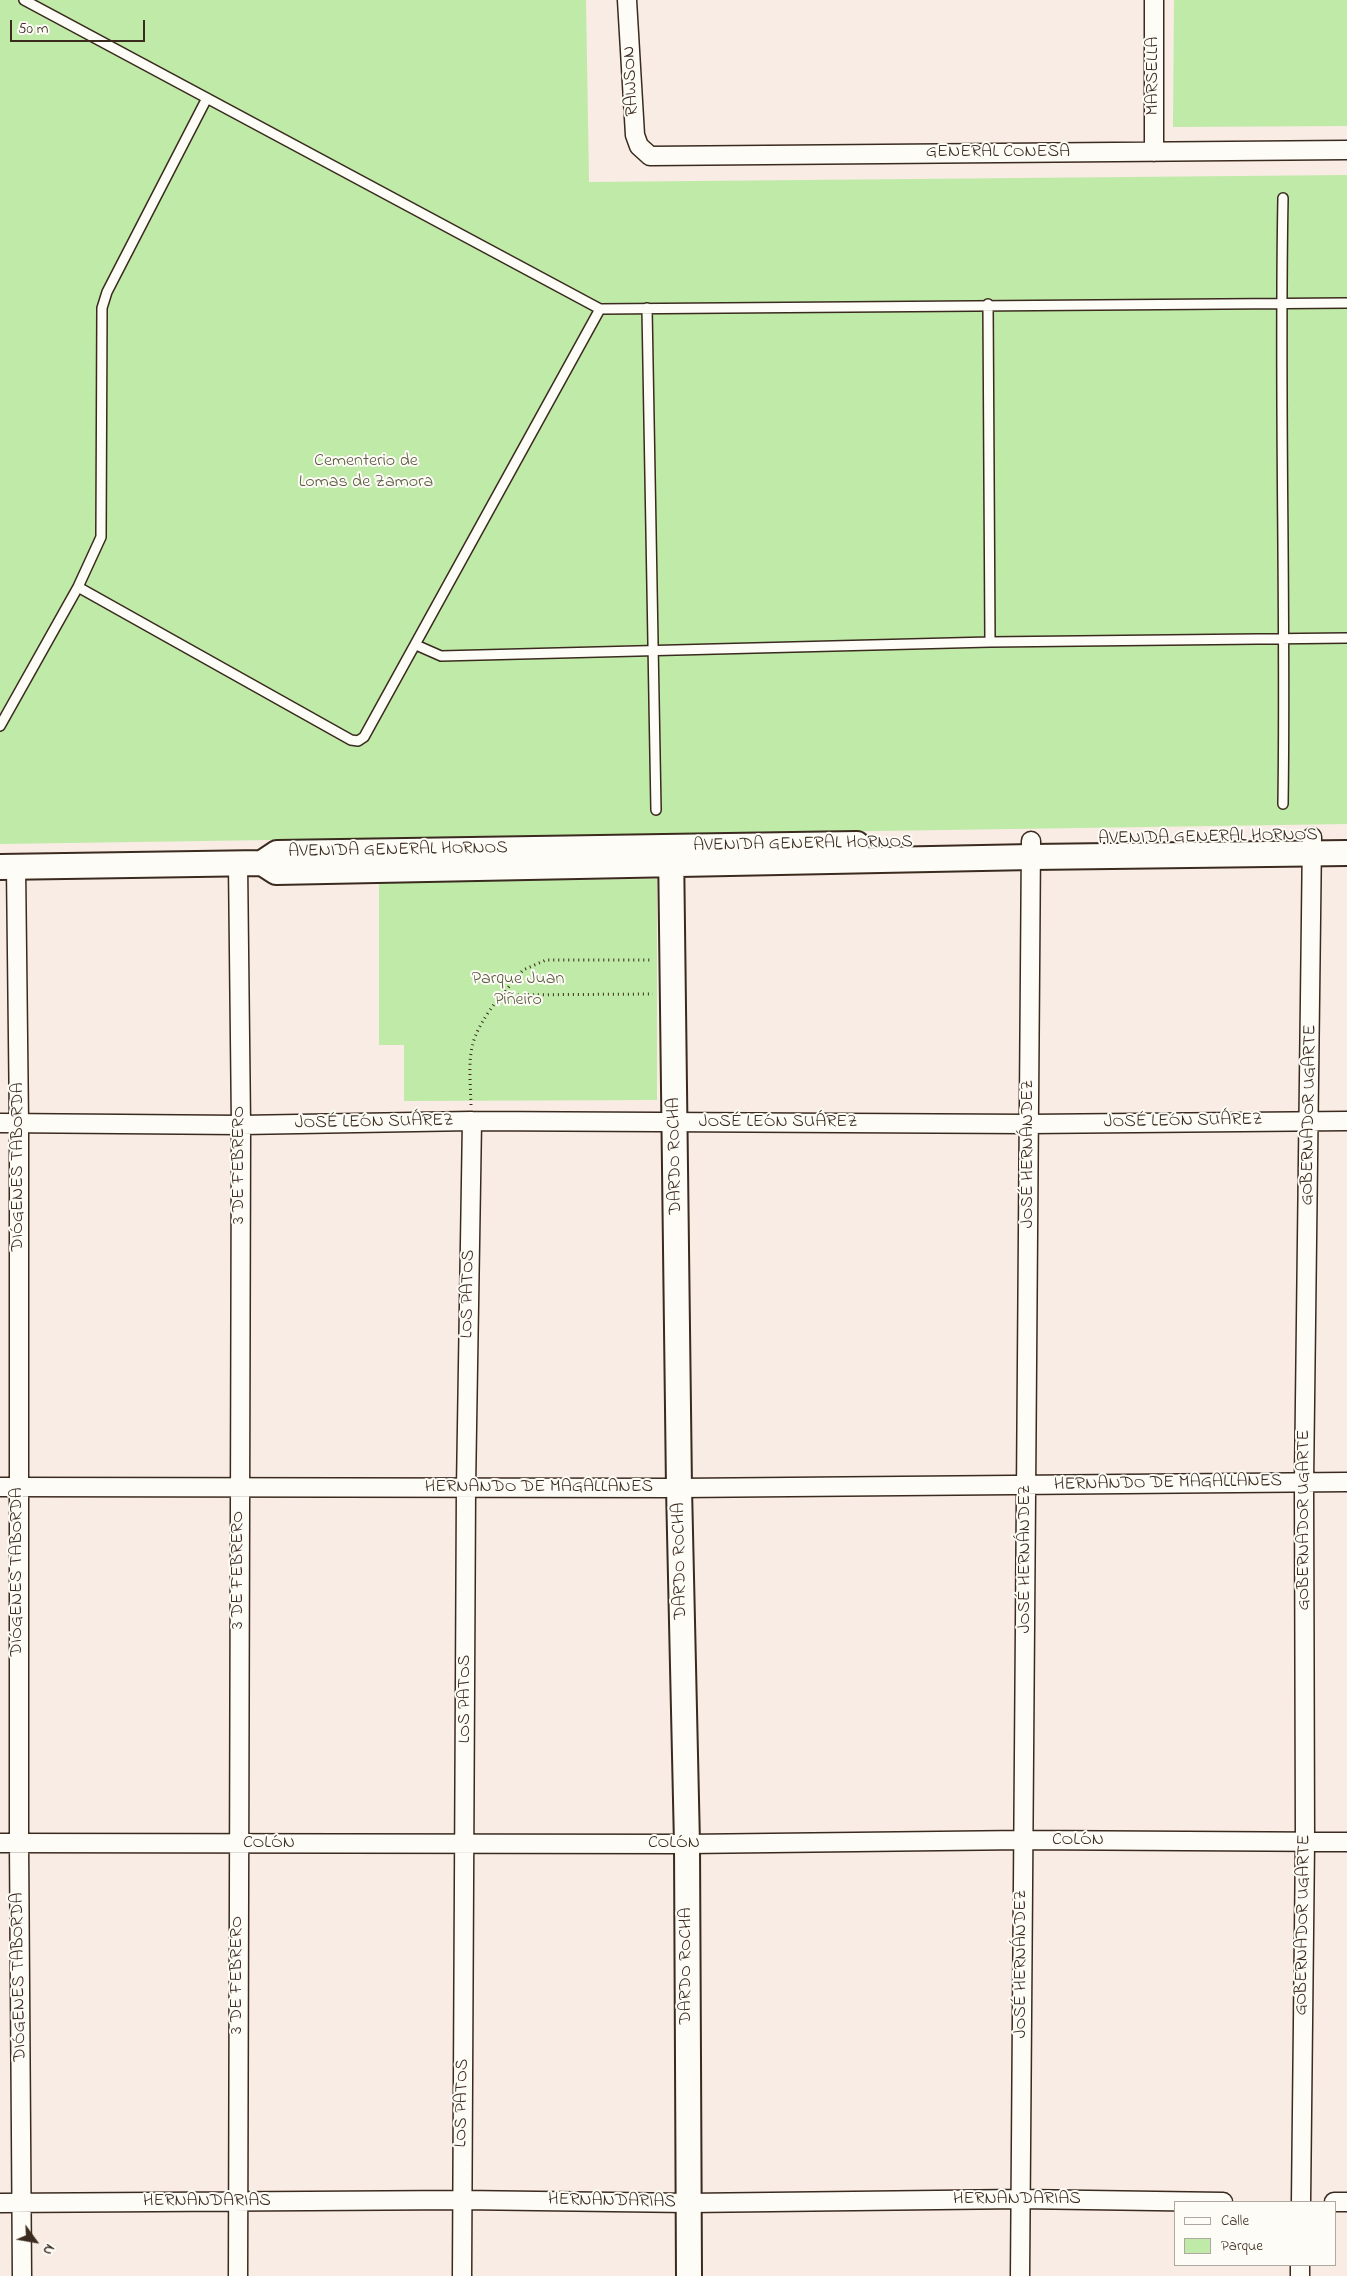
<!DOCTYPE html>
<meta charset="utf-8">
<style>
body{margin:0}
#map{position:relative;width:1347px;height:2276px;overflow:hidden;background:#f8ece4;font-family:"Indie Flower",sans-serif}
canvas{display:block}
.legend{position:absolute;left:1174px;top:2201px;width:162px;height:65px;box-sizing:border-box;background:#fdfcf7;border:1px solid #afa8a0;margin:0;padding:6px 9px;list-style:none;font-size:15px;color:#3b2a1e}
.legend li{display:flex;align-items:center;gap:10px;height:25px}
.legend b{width:25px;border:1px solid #afa8a0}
.north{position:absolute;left:10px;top:2216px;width:50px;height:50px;-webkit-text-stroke:4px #fdfcf7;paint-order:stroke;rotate:122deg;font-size:14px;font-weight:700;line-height:20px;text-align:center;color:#3b2a1e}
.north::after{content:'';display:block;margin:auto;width:18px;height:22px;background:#3b2a1e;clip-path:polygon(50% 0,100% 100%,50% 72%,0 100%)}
.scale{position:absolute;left:10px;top:20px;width:135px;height:22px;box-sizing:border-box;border:2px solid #3b2a1e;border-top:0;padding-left:6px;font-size:15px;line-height:18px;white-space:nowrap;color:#3b2a1e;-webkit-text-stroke:4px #fdfcf7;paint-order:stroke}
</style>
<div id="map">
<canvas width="1347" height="2276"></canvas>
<ul class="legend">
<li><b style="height:6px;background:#fdfcf7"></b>Calle</li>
<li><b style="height:14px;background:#bfeaa7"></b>Parque</li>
</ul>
<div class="north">N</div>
<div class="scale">50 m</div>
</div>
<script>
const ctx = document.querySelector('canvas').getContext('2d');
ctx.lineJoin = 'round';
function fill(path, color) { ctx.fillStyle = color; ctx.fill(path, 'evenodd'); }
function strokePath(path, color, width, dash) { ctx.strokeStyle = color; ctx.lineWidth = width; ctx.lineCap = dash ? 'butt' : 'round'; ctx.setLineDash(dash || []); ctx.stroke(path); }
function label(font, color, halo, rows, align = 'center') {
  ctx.font = font + ' "Indie Flower",sans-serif'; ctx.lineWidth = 4; ctx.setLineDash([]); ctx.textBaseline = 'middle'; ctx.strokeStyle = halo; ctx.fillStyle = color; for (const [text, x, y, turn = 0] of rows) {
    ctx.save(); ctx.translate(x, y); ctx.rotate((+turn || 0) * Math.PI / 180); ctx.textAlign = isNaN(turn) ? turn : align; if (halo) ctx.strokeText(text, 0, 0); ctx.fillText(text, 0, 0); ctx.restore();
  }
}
fill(new Path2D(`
 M0 0H586L589 182 1347 175V824L0 844Z
 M1174 0H1347V126L1173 127Z
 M657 879V1100L404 1101V1045H379V881Z`), '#bfeaa7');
const lane = new Path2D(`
 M24 0 600 309 1347 303
 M1283 198C1279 400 1286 602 1283 804
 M988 304 990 642
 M647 308 656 810
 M78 587 351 740 358 741 364 737 600 309
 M416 645 441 656 990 642 1347 638
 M0 726 78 587 101 537 102 308 107 292 207 98`);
const street = new Path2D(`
 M627 0 635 135 639 146 650 156 1347 150
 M1154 0V152
 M238 863 241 1125 238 2276
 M16 867 19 1123V1843L22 2276
 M0 1123 241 1125 472 1121 1029 1124 1347 1121
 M0 1487 679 1488 1347 1482
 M0 1843 687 1844 1023 1840 1347 1842
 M1301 2202 1305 1842 1304 1482 1312 837
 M1334 2202H1347
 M0 2203 462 2200 688 2203 1020 2199 1223 2202
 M462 2276 466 1488 472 1121
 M1020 2276 1031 841
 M1300 2276V2265`);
const secondary = new Path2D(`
 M671 847 679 1488 687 1844 689 2276
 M262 863 277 853 857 844
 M0 867 262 863 276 872 1032 857 1347 853`);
strokePath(lane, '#3b2a1e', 12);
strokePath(street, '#3b2a1e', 21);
strokePath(secondary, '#3b2a1e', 28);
strokePath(new Path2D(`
 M502 995 523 970 546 960H652
 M471 1105C469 1050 466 1041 501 995L653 994`), '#3b2a1e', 3, [1, 4]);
strokePath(lane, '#fdfcf7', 9);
strokePath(street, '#fdfcf7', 18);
strokePath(secondary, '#fdfcf7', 24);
label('18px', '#3b2a1e', '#fdfcf7', [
 ["MARSELLA",1154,76,-90],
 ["RAWSON",632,81,-93],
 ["GENERAL CONESA",998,153],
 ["AVENIDA GENERAL HORNOS",1208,838,-1],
 ["AVENIDA GENERAL HORNOS",803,845,-1],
 ["AVENIDA GENERAL HORNOS",398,851,-1],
 ["GOBERNADOR UGARTE",1310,1115,-89],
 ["JOSÉ LEÓN SUÁREZ",1183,1122,-1],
 ["JOSÉ LEÓN SUÁREZ",374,1123,-1],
 ["JOSÉ LEÓN SUÁREZ",778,1123],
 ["JOSÉ HERNÁNDEZ",1029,1154,-90],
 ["DARDO ROCHA",676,1156,-91],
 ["3 DE FEBRERO",240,1165,-90],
 ["DIÓGENES TABORDA",19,1167,-90],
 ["LOS PATOS",469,1294,-89],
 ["HERNANDO DE MAGALLANES",1168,1484,-1],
 ["HERNANDO DE MAGALLANES",539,1488],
 ["GOBERNADOR UGARTE",1305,1520,-90],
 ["JOSÉ HERNÁNDEZ",1026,1559,-90],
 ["DARDO ROCHA",681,1561,-91],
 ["3 DE FEBRERO",239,1570,-90],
 ["DIÓGENES TABORDA",18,1572,-90],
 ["LOS PATOS",466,1699,-90],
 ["COLÓN",1078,1841],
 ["COLÓN",269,1844],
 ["COLÓN",674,1844],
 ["GOBERNADOR UGARTE",1304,1925,-89],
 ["JOSÉ HERNÁNDEZ",1022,1964,-90],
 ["DARDO ROCHA",687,1966,-90],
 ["3 DE FEBRERO",238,1975,-90],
 ["DIÓGENES TABORDA",20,1977,-91],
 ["LOS PATOS",463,2103,-89],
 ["HERNANDARIAS",1017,2200],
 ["HERNANDARIAS",207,2202],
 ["HERNANDARIAS",612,2202,1]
]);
label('18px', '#5c5a40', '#fdfcf7', [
 ["Cementerio de",366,462],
 ["Lomas de Zamora",366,483],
 ["Parque Juan",518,980],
 ["Piñeiro",518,1001]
]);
</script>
